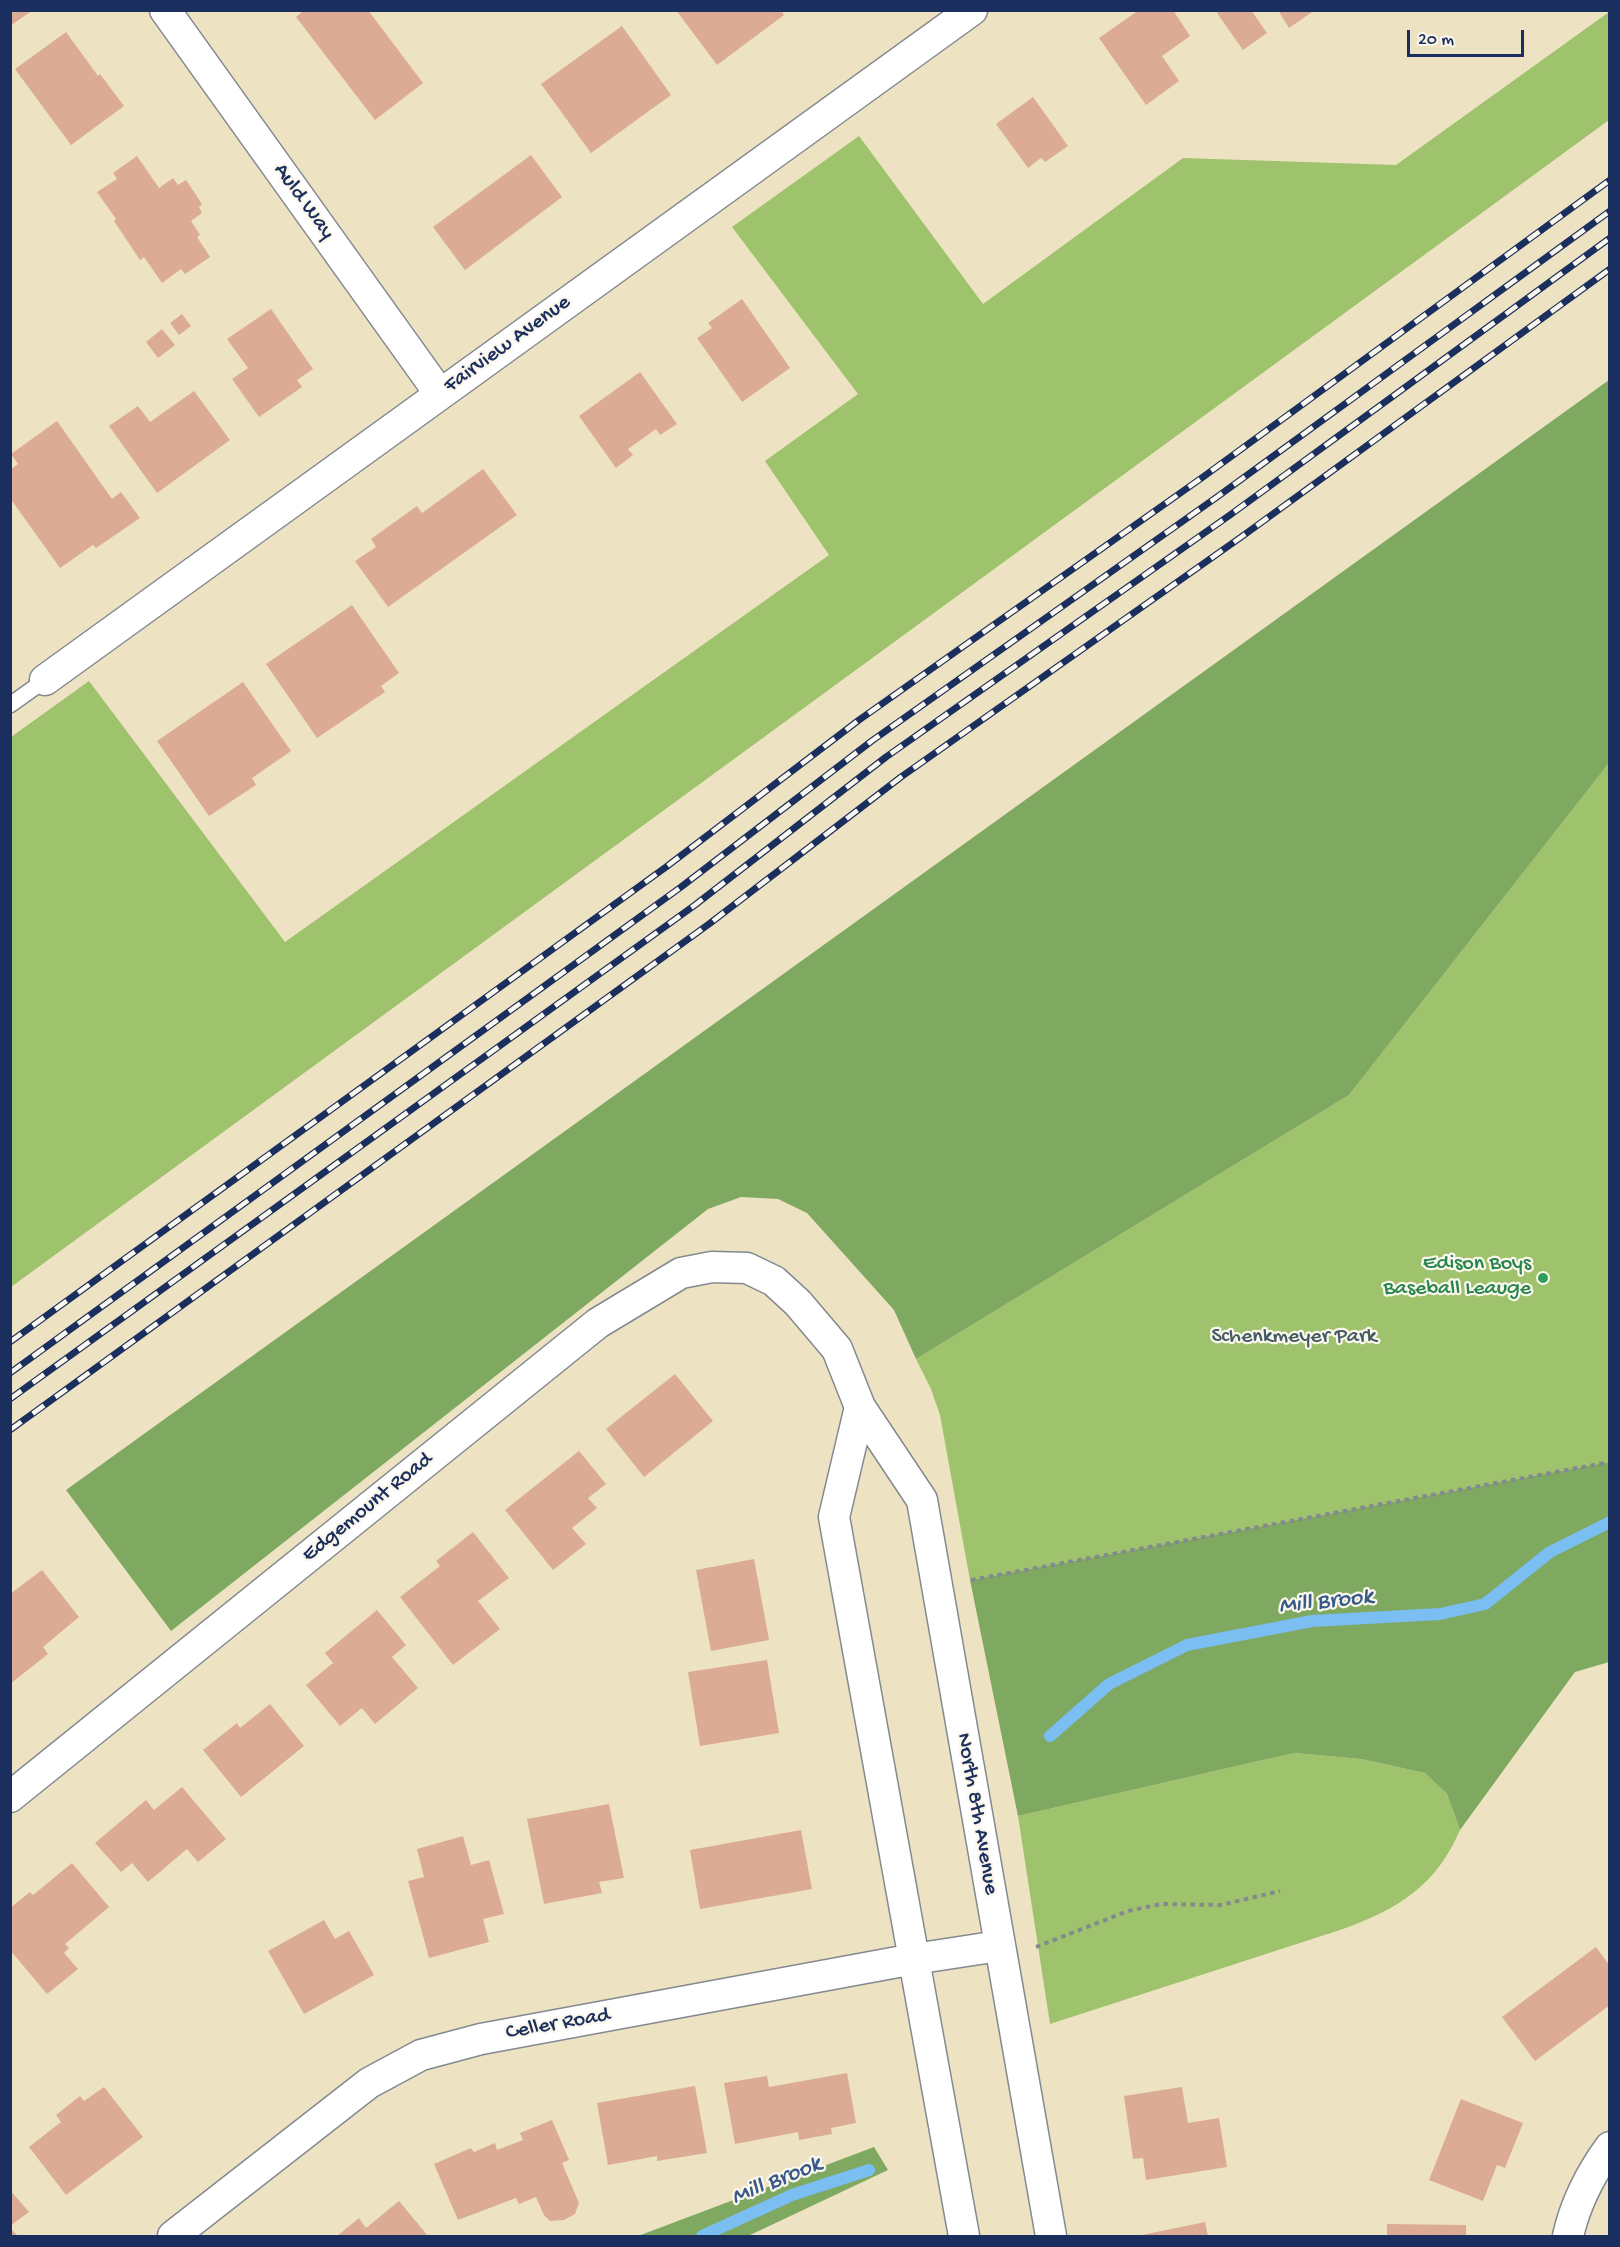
<!DOCTYPE html>
<style>
body{margin:0}
#map{position:relative;width:1620px;height:2247px;overflow:hidden;background:#ede3c3;font-family:"Gochi Hand",sans-serif}
canvas{display:block}
.frame{position:absolute;inset:0;border:12px solid #1b2f5e;pointer-events:none}
.scale{position:absolute;left:1407px;top:30px;width:117px;height:27px;box-sizing:border-box;border:3px solid #1b2f5e;border-top:0;padding-left:8px;font-size:18px;line-height:21px;white-space:nowrap;color:#1b2f5e;-webkit-text-stroke:4px #fbf7ec;paint-order:stroke}
</style>
<div id="map">
<canvas width="1620" height="2247"></canvas>
<div class="frame"></div>
<div class="scale">20 m</div>
</div>
<script>
const ctx = document.querySelector('canvas').getContext('2d');
ctx.lineJoin = 'round';
function fill(path, color) { ctx.fillStyle = color; ctx.fill(path, 'evenodd'); }
function strokePath(path, color, width, dash) { ctx.strokeStyle = color; ctx.lineWidth = width; ctx.lineCap = dash ? 'butt' : 'round'; ctx.setLineDash(dash || []); ctx.stroke(path); }
function label(font, color, halo, rows, align = 'center') {
  ctx.font = font + ' "Gochi Hand",sans-serif'; ctx.lineWidth = 4.5; ctx.setLineDash([]); ctx.textBaseline = 'middle'; ctx.strokeStyle = halo; ctx.fillStyle = color; for (const [text, x, y, turn = 0] of rows) {
    ctx.save(); ctx.translate(x, y); ctx.rotate((+turn || 0) * Math.PI / 180); ctx.textAlign = isNaN(turn) ? turn : align; if (halo) ctx.strokeText(text, 0, 0); ctx.fillText(text, 0, 0); ctx.restore();
  }
}
fill(new Path2D(`
 M1609 12V120L11 1287V737L89 681 285 942 829 555 765 461 858 394 732 227 859 136 983 304 1183 158 1396 165Z
 M1609 763V1462L970 1580 940 1415 931 1389 916 1359 1349 1095Z
 M1294 1753 1361 1759 1425 1773 1447 1794 1460 1830C1436 1886 1398 1909 1343 1929L1050 2024 1018 1816Z`), '#9fc26c');
fill(new Path2D(`
 M1609 380V763L1349 1095 916 1359 894 1310 807 1213 778 1199 741 1197 708 1209 171 1631 66 1490Z
 M1609 1462V1662L1575 1672 1460 1830 1447 1794 1425 1773 1361 1759 1294 1753 1018 1816 970 1580Z
 M874 2147 888 2170 748 2236H638Z`), '#7fa860');
strokePath(new Path2D(`
 M1050 1736 1109 1684 1187 1645 1312 1621 1440 1614 1485 1604 1550 1552 1610 1522
 M702 2236 792 2195 869 2170`), '#7bbef1', 12);
fill(new Path2D(`
 M10 10H33L10 26Z
 M304 10H368L423 83 375 120 296 17Z
 M676 10H781L784 15 717 65Z
 M1139 10H1173L1190 36 1162 56 1179 81 1146 105 1099 38Z
 M1220 10H1251L1267 33 1243 50 1217 13Z
 M1278 10H1315L1289 28Z
 M622 26 671 95 591 153 541 84Z
 M66 32 98 76 100 74 124 106 71 145 15 69Z
 M1033 97 1068 146 1045 162 1041 158 1028 168 996 124Z
 M531 155 562 197 465 270 433 227Z
 M137 156 159 188 173 178 178 185 186 180 202 204 199 207 202 213 191 221 200 235 197 237 210 257 185 274 181 269 162 283 144 257 140 260 114 221 116 219 97 192 117 179 113 173Z
 M742 299 790 368 742 402 697 338 712 328 708 323Z
 M271 309 313 369 297 380 302 387 259 417 232 379 248 368 227 339Z
 M182 314 191 326 179 335 170 323Z
 M162 329 175 345 158 358 146 342Z
 M640 372 677 424 660 435 656 429 628 449 633 455 616 468 579 416Z
 M194 391 230 440 157 493 109 426 138 406 150 422Z
 M57 421 112 499 121 492 140 518 96 548 93 545 60 568 10 498V470L18 464 11 454Z
 M483 469 517 515 388 607 355 561 376 547 371 539 417 506 422 513Z
 M352 605 399 673 381 686 385 692 317 738 266 664Z
 M243 682 291 751 252 778 256 785 209 816 157 741Z
 M675 1374 713 1421 644 1477 606 1429Z
 M579 1451 606 1484 588 1498 597 1508 572 1528 586 1544 553 1570 505 1510Z
 M473 1532 509 1578 478 1601 500 1629 453 1665 400 1597 440 1566 436 1561Z
 M754 1559 769 1640 711 1651 696 1570Z
 M42 1570 79 1617 43 1647 48 1654 10 1684V1594Z
 M377 1610 406 1645 392 1657 418 1688 375 1724 362 1708 340 1726 306 1685 333 1663 325 1653Z
 M767 1660 779 1733 700 1746 688 1672Z
 M270 1704 304 1746 241 1797 203 1750 237 1723 240 1728Z
 M182 1787 226 1839 198 1862 187 1849 148 1882 132 1863 121 1872 95 1843 146 1800 154 1810Z
 M609 1804 624 1878 599 1882 602 1893 544 1904 527 1819Z
 M801 1830 812 1889 700 1909 690 1850Z
 M463 1836 471 1865 489 1860 504 1914 483 1919 489 1942 429 1958 408 1881 424 1877 417 1849Z
 M72 1863 109 1907 65 1944 69 1948 64 1953 78 1969 47 1994 10 1950V1908L30 1892 33 1895Z
 M324 1920 335 1939 349 1931 374 1975 304 2014 268 1951Z
 M1596 1947 1610 1966V2005L1535 2061 1502 2017Z
 M847 2073 856 2123 831 2128 832 2134 799 2140 798 2132 735 2144 724 2083 767 2076 769 2087Z
 M695 2086 707 2153 657 2161V2156L608 2165 597 2103Z
 M104 2087 143 2137 66 2195 29 2147 61 2122 56 2115 80 2096 84 2101Z
 M1182 2087 1188 2123 1219 2118 1227 2167 1146 2180 1143 2158 1133 2159 1124 2096Z
 M1461 2099 1523 2123 1505 2168 1497 2165 1483 2201 1429 2180Z
 M552 2120 569 2160 562 2163 579 2203 575 2214 564 2220 550 2221 544 2215 536 2197 519 2204 516 2198 458 2220 434 2164 471 2148 474 2152 495 2143 497 2150 523 2140 520 2133Z
 M10 2190 29 2212 10 2226Z
 M399 2201 428 2236H337L359 2218 366 2228Z
 M1205 2222 1208 2236H1142V2235Z
 M1387 2224 1466 2225V2236H1387Z
 M10 2228 18 2236H10Z`), '#dcab93');
const lane = new Path2D(`
 M10 705 45 680`);
const street = new Path2D(`
 M165 10 440 394
 M45 680 972 10
 M860 1407 834 1517 964 2236
 M10 1797 598 1323 681 1273 712 1267 747 1268 774 1281 798 1303 837 1349 860 1407 922 1500 1051 2236
 M173 2236 369 2083 421 2055 481 2039 914 1959 999 1946
 M1568 2236C1575 2205 1591 2173 1610 2147`);
strokePath(lane, '#848990', 18);
strokePath(street, '#848990', 33);
strokePath(new Path2D(`
 M971 1580 1610 1462
 M1036 1947 1128 1911 1161 1904 1221 1905 1280 1891`), '#848990', 4, [4.5, 4.5]);
strokePath(lane, '#fff', 15);
strokePath(street, '#fff', 30);
const rail = new Path2D(`
 M10 1342 666 867 859 720 1203 477 1610 180
 M10 1373 681 887 873 740 1217 497 1610 211
 M10 1399 695 905 886 757 1230 515 1610 238
 M10 1430 709 924 901 777 1244 535 1610 269`);
strokePath(rail, '#1b2f5e', 7);
strokePath(rail, '#fbf7ec', 4.5, [14]);
for (const [x, y, r, color] of [
 [1543,1278,6,"#2e9e5b"]
]) { const dot = new Path2D(); dot.arc(x, y, r, 0, 2 * Math.PI); ctx.fillStyle = color; ctx.fill(dot); strokePath(dot, '#fbf7ec', 2); }
label('22px', '#1b2f5e', '#fbf7ec', [
 ["Auld Way",303,202,54],
 ["Fairview Avenue",508,345,-36],
 ["Edgemount Road",368,1508,-39],
 ["North 8th Avenue",976,1814,80],
 ["Celler Road",558,2025,-10]
]);
label('22px', '#27864d', '#fbf7ec', [
 ["Edison Boys",1531,1265],
 ["Baseball Leauge",1531,1290]
], 'right');
label('22px', '#435b62', '#fbf7ec', [
 ["Schenkmeyer Park",1294,1338]
]);
label('italic 24px', '#385a8a', '#fbf7ec', [
 ["Mill Brook",1326,1603,-6],
 ["Mill Brook",777,2182,-22]
]);
</script>
